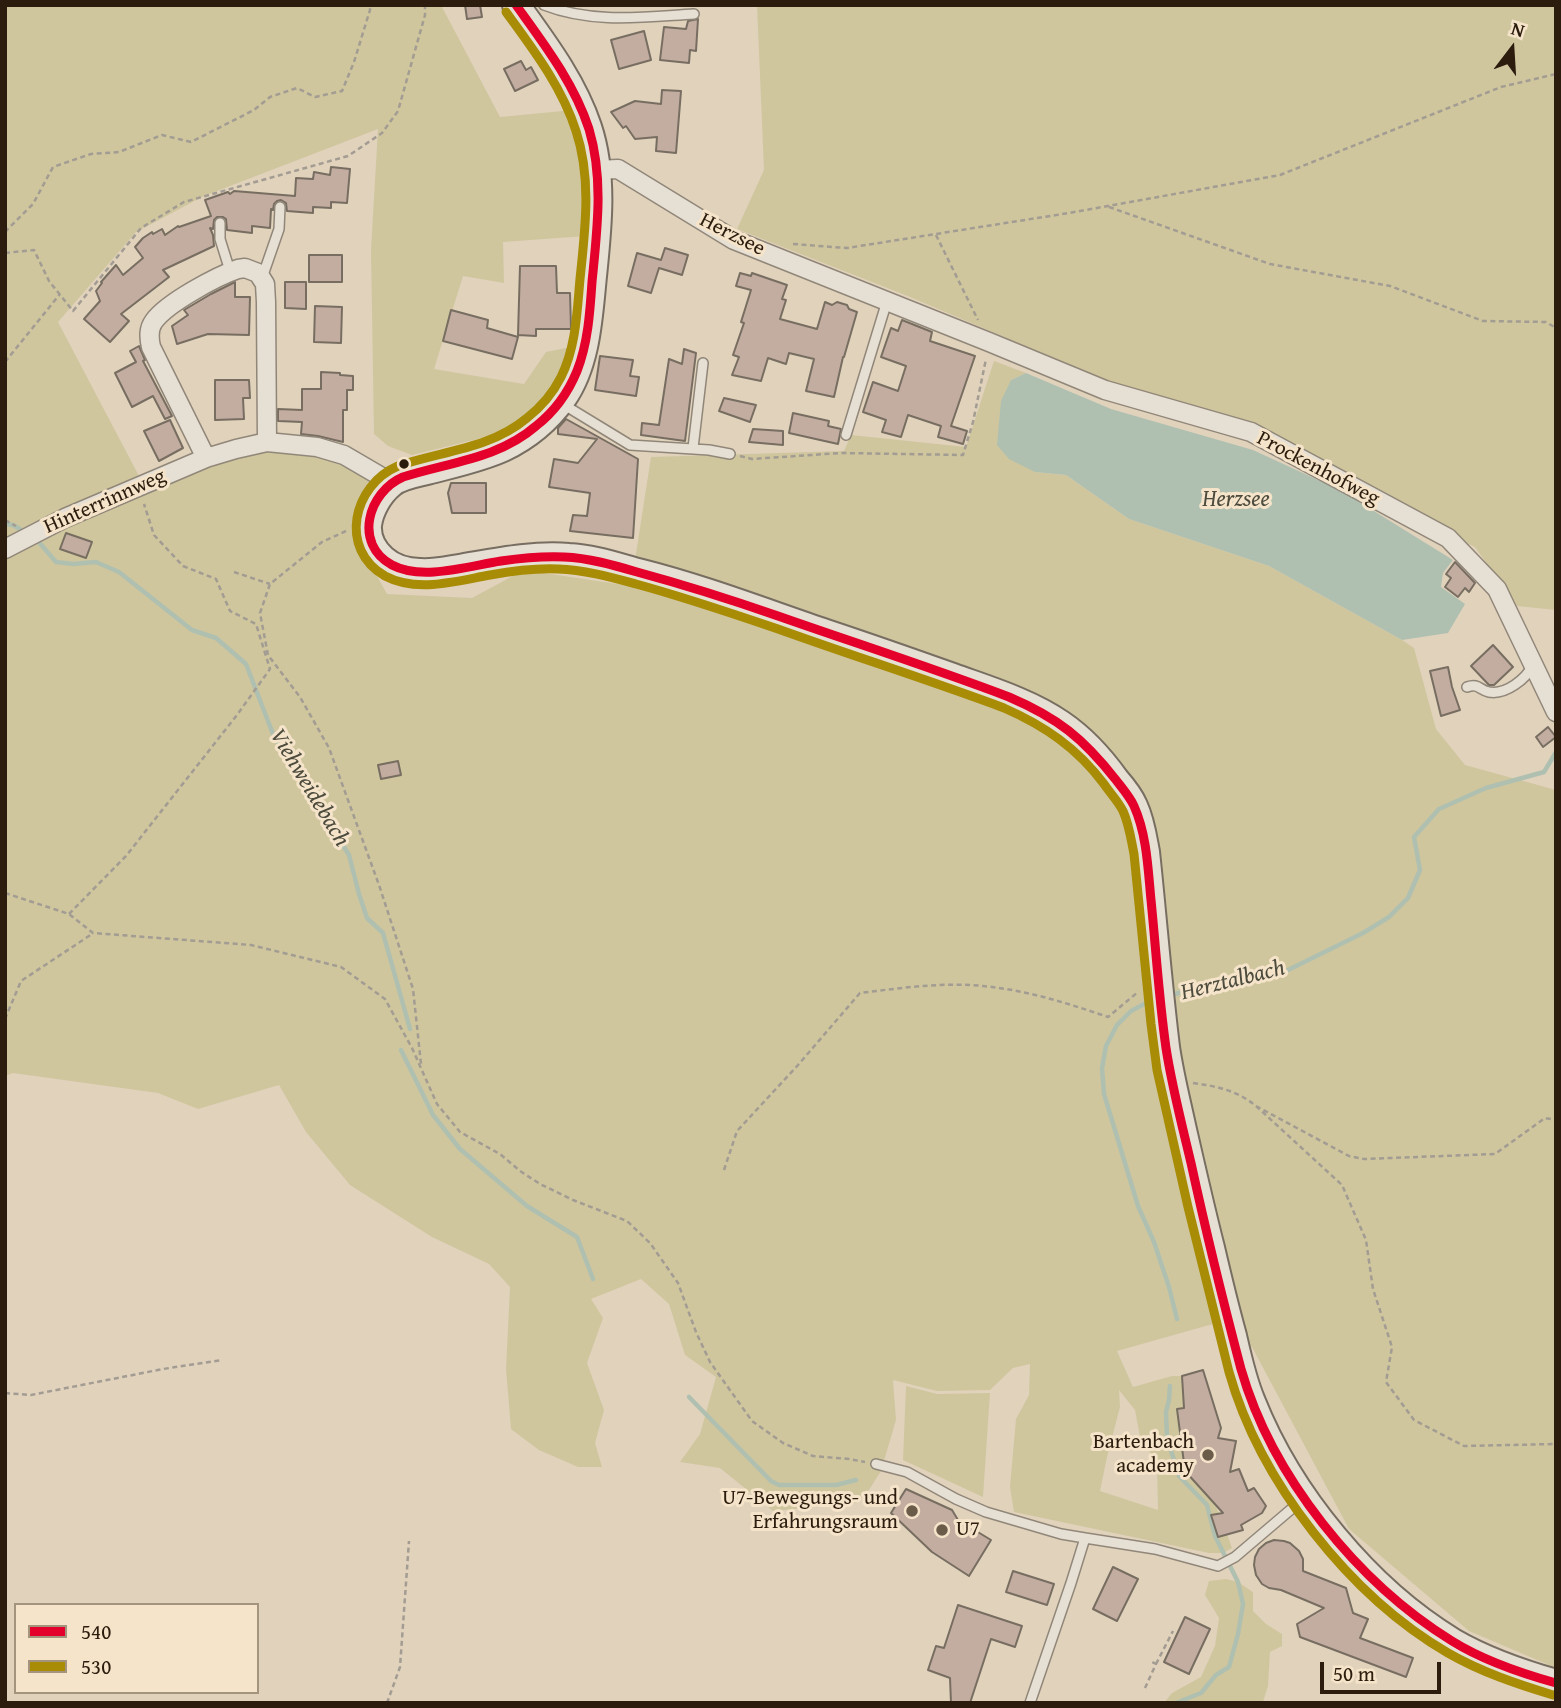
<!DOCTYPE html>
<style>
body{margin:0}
#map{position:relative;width:1561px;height:1708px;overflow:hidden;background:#e1d2bc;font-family:"Gentium Book Plus",serif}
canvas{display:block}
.frame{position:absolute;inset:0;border:7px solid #2b1c0d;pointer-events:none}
.legend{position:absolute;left:14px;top:1603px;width:245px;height:91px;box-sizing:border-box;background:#f5e4ca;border:2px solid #a4947e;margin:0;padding:9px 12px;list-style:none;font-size:21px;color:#2b1c0d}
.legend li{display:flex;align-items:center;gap:14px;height:35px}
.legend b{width:35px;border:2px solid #a4947e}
.north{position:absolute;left:1477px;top:14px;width:70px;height:70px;-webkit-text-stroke:5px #f5e4ca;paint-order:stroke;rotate:17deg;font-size:19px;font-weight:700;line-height:28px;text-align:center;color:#2b1c0d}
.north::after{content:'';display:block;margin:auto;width:24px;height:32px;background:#2b1c0d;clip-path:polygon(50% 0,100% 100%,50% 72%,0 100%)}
.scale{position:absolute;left:1320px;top:1662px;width:121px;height:32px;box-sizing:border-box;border:4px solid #2b1c0d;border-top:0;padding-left:9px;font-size:21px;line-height:24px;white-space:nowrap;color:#2b1c0d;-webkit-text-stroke:5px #f5e4ca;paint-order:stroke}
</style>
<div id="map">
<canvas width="1561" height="1708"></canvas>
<div class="frame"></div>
<ul class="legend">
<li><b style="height:9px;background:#e4002b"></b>540</li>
<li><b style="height:9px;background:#a88c05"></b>530</li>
</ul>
<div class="north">N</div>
<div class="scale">50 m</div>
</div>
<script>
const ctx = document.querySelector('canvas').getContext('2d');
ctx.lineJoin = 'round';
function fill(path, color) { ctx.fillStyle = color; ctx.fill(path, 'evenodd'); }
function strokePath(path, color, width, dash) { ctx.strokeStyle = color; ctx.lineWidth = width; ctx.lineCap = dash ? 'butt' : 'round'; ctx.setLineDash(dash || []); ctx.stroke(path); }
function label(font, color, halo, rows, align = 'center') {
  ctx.font = font + ' "Gentium Book Plus",serif'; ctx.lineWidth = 6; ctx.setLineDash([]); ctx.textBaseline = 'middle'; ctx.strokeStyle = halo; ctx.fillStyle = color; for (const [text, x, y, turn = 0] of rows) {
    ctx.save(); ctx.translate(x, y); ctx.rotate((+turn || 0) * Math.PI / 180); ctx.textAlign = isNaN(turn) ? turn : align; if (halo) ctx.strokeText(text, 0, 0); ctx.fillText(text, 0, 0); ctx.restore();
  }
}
fill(new Path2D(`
 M5 5H441L500 117 573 110 588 174 586 236 503 242 504 283 463 276 434 369 524 384 546 352 591 343 548 405 494 435 412 455 388 446 374 434 371 250 378 129 204 196 136 232 58 322 140 478 23 528V534L5 546Z
 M757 5H1556V610L1517 606 1475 547 1241 436 1096 381 1002 336 910 297 737 229 764 170Z
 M994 361 1026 373 1011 380 1035 472 1066 475 1129 519 1269 566 1402 640 1414 648 1436 729 1465 765 1556 790V1668L1469 1631 1349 1529 1252 1347 1220 1322 1117 1351 1133 1387 1172 1376H1182L1184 1408 1177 1409 1219 1514 1211 1515 1218 1536 1227 1534 1232 1548 1223 1553H1209L1014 1512 1010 1487 1016 1419 1029 1395 1030 1364 1013 1368 990 1390 937 1391 893 1380 896 1420 881 1471 867 1493 856 1503 773 1511 720 1468 680 1462 700 1434 716 1377 685 1355 669 1304 641 1279 591 1299 603 1318 587 1363 604 1410 595 1443 602 1467H578L539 1450 511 1429 506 1369 510 1287 489 1264 432 1237 350 1185 306 1132 279 1085 198 1109 158 1093 13 1073 5 1076V549L267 442 345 461 374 485 358 542 387 594 472 598 524 570 631 586 651 457 844 451 851 435 966 447ZM1119 1390 1135 1410 1140 1437 1157 1463 1158 1510 1100 1491 1107 1457 1120 1407Z
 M906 1386 937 1394 990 1393 983 1497 903 1460Z
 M1226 1579 1238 1582 1253 1592V1611L1266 1624 1282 1634V1646L1270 1652 1268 1686 1263 1702 1164 1703 1172 1693 1201 1677 1215 1646 1219 1618 1205 1595 1209 1581Z`), '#cfc69e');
fill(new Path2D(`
 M1026 373 1111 409 1253 450 1340 490 1453 560 1443 573 1441 587 1465 604 1448 633 1402 640 1269 566 1129 519 1066 475 1035 472 1009 459 997 445 1001 401 1011 380Z`), '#afc0b1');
strokePath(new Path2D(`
 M5 524 13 525 23 531
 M37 540 56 562 73 564 96 562 119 572 192 630 216 638 246 664 273 734 349 855 359 894 367 918 383 933 410 1029
 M1171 995 1208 985 1246 983 1280 974 1363 933 1389 917 1408 898 1420 870 1414 837 1439 809 1486 788 1544 772 1556 752
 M1152 1000 1131 1011 1117 1025 1106 1046 1102 1068 1104 1094 1138 1206 1154 1242 1169 1287 1177 1319
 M401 1050 433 1115 460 1149 527 1206 577 1237 593 1279
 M1170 1386 1169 1400 1166 1412 1167 1438 1179 1476 1207 1505 1215 1536 1238 1582 1243 1604 1238 1634 1229 1667 1216 1675 1201 1693 1176 1703
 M689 1397 771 1481 779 1485H836L856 1480`), '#afc0b1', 4.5);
const building = new Path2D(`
 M465 5H480L482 17 467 19Z
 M698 19 696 51 690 50 689 63 660 60 664 27 686 29 688 21Z
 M644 31 651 60 619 69 611 40Z
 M521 61 526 70 531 67 538 80 515 91 504 69Z
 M662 90 681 91 676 153 656 151 657 137 635 139 626 126 623 128 611 112 635 101 661 104Z
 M331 167 350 169 347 203 331 202V208L313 207V213L287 211 286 203 281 200 277 201 274 204 273 210 271 209 270 228 252 226V233L227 230 226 219 223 217H217L214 220 213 229 210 228 213 235 214 246 163 270 169 277 121 314 129 321 110 342 84 319 100 301 96 291 102 283 101 282 116 265 123 275 143 258 135 247 143 238 152 232 153 234 162 229 165 235 178 226 179 227 211 216 205 200 228 192 230 194 234 191 295 196 296 178 313 179 314 172 330 175Z
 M665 248 688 255 682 275 659 268 651 293 628 286 637 253 661 260Z
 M309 255H342V282H309Z
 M520 266H556L557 293H570L571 329H536V336L518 335Z
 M740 273 751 276 752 273 787 285 782 299 786 300 780 319 817 329 825 302 832 305 837 302 847 305 849 309 857 312 844 357H843L834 397 806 391 814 359 789 353 786 364 768 358 761 381 732 375 739 357 733 355 744 323 741 322 751 290 736 286Z
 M235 282V297H250L249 335 208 334 177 344 172 326 188 315 184 310 211 294Z
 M285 282H306V309L285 308Z
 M315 306 342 307 341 343 314 342Z
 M451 310 488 320 487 328 518 337 512 359 443 341Z
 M902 320 932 332 930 341 975 356 951 426 967 431 963 444 938 437 941 426 908 415 901 437 882 432 886 420 863 412 873 382 898 391 906 366 881 357 891 328 898 331Z
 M139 346 145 360 143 361 172 416 165 419 153 396 132 407 115 373 136 362 130 351Z
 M684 349 696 353 685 441 641 435 642 423 659 425 669 359 682 364Z
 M600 356 633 360 630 376 639 377 636 396 595 390Z
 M321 372 340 373V375L353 376V390H347V410H343V442L318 436 301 434 302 422 278 421V409L302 410V389H321Z
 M215 380H249L250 398H243L244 419 215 420Z
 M724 398 756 405 750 422 719 411Z
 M793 413 829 421 828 426 841 429 838 444 789 433Z
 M566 419 638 459 633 538 570 531 573 515 587 516 590 493 549 487 554 459 578 463 597 439 558 434V428Z
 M170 420 183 448 159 461 144 431Z
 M753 429 783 431V445L749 442Z
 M451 483H486V513H452L448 493Z
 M66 533 92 542 86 558 60 549Z
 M1455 562 1475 583 1469 592 1465 588 1458 597 1445 587 1451 578 1446 574Z
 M1493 645 1513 667 1494 685H1489L1471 666Z
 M1448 667 1452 687 1460 710 1441 716 1430 671Z
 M1548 727 1556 737 1543 747 1536 737Z
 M398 761 401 775 381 779 378 765Z
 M1203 1370 1221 1428 1218 1438 1236 1441 1230 1472 1239 1469 1248 1491 1254 1488 1266 1506 1262 1513 1241 1525 1243 1530 1218 1537 1211 1515 1223 1513 1185 1471 1177 1409 1184 1408 1182 1376Z
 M906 1489 952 1510 958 1520 991 1540 969 1576 932 1552 891 1513Z
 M1274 1540 1284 1541 1290 1543 1299 1551 1303 1559V1571L1346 1588 1353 1613 1368 1619 1360 1638 1413 1658 1406 1677 1300 1637 1297 1624 1324 1608 1281 1590 1269 1588 1262 1584 1256 1575 1254 1565 1255 1557 1259 1549 1266 1543Z
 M1113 1567 1138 1579 1117 1621 1093 1609Z
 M1013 1571 1054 1584 1047 1605 1006 1592Z
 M958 1605 1022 1626 1015 1647 991 1639 970 1703H951L950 1678 928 1670 936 1646 944 1648Z
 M1185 1617 1210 1629 1189 1674 1164 1662Z`);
fill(building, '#c3ada1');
strokePath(building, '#776e61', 2);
const lane = new Path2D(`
 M544 5C593 24 643 17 694 14
 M220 223V239L230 271
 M262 278 279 229 280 207
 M561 403 630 445 709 450 730 454
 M846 435 887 301
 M693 448 703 363
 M1467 687C1479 683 1479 690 1489 692 1506 695 1526 679 1533 665
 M876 1464 907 1472 956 1499 986 1512 1061 1534 1085 1538
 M1030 1703 1071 1583 1085 1538 1155 1549 1218 1566 1235 1557 1302 1500`);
const street = new Path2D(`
 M597 170 618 169 734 240 989 342 1105 390 1251 432 1448 538 1497 589 1556 712
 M206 458 151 347C149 338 148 329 154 321 167 303 217 276 238 269L245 268 258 273 265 284 266 302 267 442
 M5 549 65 518 206 458 236 449 267 442 317 447 344 455 392 483`);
const secondary = new Path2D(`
 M516 5C544 44 573 82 588 127 604 175 598 228 593 276 589 316 587 364 563 398 548 419 526 437 503 448 479 459 453 464 427 471 415 474 400 476 391 484 379 494 370 510 368 525 367 539 373 550 383 559 393 568 407 572 420 572 433 573 446 570 459 568 495 562 532 554 569 557 592 558 616 566 638 572 702 588 764 612 826 633 868 647 911 662 953 677 989 690 1029 702 1061 724 1083 739 1101 759 1116 780 1123 788 1130 797 1134 806 1141 821 1143 836 1146 852 1153 917 1158 982 1166 1047 1170 1075 1177 1102 1183 1130 1192 1169 1201 1209 1211 1248 1218 1278 1225 1307 1233 1336 1238 1358 1243 1381 1252 1402 1289 1495 1367 1590 1453 1642 1484 1660 1521 1673 1556 1683`);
strokePath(lane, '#918779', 12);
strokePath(street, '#918779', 21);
strokePath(secondary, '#776e61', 30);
strokePath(new Path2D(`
 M1109 207 1270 264 1390 286 1483 321 1546 322 1556 328
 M5 232 33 204 53 167 91 154 119 152 162 135 191 142 254 110 270 97 297 88 315 97 342 91 354 62 370 10V5
 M936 235 978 320
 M793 244 847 248 1069 213 1280 175 1501 87 1556 74
 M5 253 34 250 49 281 73 311 141 228 184 202 348 156 382 133 398 111 425 15V5
 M5 362 60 294
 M740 456 752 459 841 453 963 455 973 422 986 359
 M5 520 16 526
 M346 531 322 542 270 584 260 613 268 655 300 697 329 748 379 885 413 989 421 1064
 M234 572 270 584
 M5 893 69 914 93 933 251 945 341 967 385 999 412 1048 437 1104 460 1132 500 1154 520 1171 540 1184 573 1200 627 1221 650 1243 678 1283 696 1332 710 1362 752 1421 783 1443 813 1456 849 1459 865 1462
 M69 914 126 856 237 715 270 669 256 624 230 611 216 579 183 566 154 535 144 504
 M5 1019 21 981 92 934
 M1193 1083C1217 1086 1238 1091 1256 1106L1349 1156 1364 1159 1495 1154 1545 1118 1556 1120
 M1256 1106 1342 1185 1366 1240 1373 1289 1392 1347 1386 1382 1414 1420 1464 1446 1556 1444
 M724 1170 737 1131 798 1065 860 993C901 988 942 982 983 986 1026 990 1067 1003 1108 1017L1138 992
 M5 1393 31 1395 163 1369 222 1360
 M1156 1664 1173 1631
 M1145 1688 1156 1664 1152 1662
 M387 1703 400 1667 409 1541`), '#a39c92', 2.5, [5, 3.5]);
strokePath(lane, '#e6dfd4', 9);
strokePath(street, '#e6dfd4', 18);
strokePath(secondary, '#e6dfd4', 26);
strokePath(new Path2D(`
 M516 5C544 44 574 83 589 129 604 179 597 231 592 282 590 312 588 343 577 371 568 393 554 412 536 426 498 459 449 462 403 477 368 492 353 544 392 565 422 581 469 566 501 561 522 558 543 556 564 557 589 558 613 565 637 572 685 585 732 600 778 616 855 643 933 668 1009 697 1058 718 1083 738 1116 780 1123 789 1130 797 1134 806 1147 835 1148 869 1151 900 1156 950 1159 999 1166 1048 1172 1087 1182 1125 1191 1163 1206 1232 1223 1301 1241 1369 1272 1477 1358 1583 1452 1641 1484 1661 1520 1673 1556 1683`), '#e4002b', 9);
strokePath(new Path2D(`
 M506 12C533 49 562 87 576 131 592 179 585 230 580 279 577 312 576 347 561 377 553 393 541 407 527 418 490 449 442 451 398 466 353 485 338 549 385 576 417 593 456 581 490 575 512 571 535 568 558 569 585 570 610 577 636 584 684 597 731 613 778 629 853 656 929 680 1004 708 1045 726 1077 748 1104 784 1110 793 1118 801 1123 811 1129 824 1131 839 1134 854L1151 1024 1157 1070 1188 1207 1229 1372C1260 1482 1350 1596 1448 1653 1481 1672 1517 1684 1553 1695`), '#a88c05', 9);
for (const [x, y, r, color] of [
 [404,464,6,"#2b1c0d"],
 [1208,1455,7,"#6b5c4a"],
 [912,1511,7,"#6b5c4a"],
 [942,1530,7,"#6b5c4a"]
]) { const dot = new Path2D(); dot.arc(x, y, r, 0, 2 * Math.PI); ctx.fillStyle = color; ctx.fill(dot); strokePath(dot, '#f5e4ca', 2.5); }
label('21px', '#2b1c0d', '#f5e4ca', [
 ["Herzsee",732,235,27],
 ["Prockenhofweg",1318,469,28],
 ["Hinterrinnweg",105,502,-24]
]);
label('21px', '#2b1c0d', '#f5e4ca', [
 ["Bartenbach",1194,1443],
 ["academy",1194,1467],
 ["U7-Bewegungs- und",898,1499],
 ["Erfahrungsraum",898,1523],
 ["U7",956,1530,"left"]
], 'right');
label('italic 23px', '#4c4b3d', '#f5e4ca', [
 ["Herzsee",1236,500],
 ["Viehweidebach",309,788,59],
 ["Herztalbach",1233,981,-14]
]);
</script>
